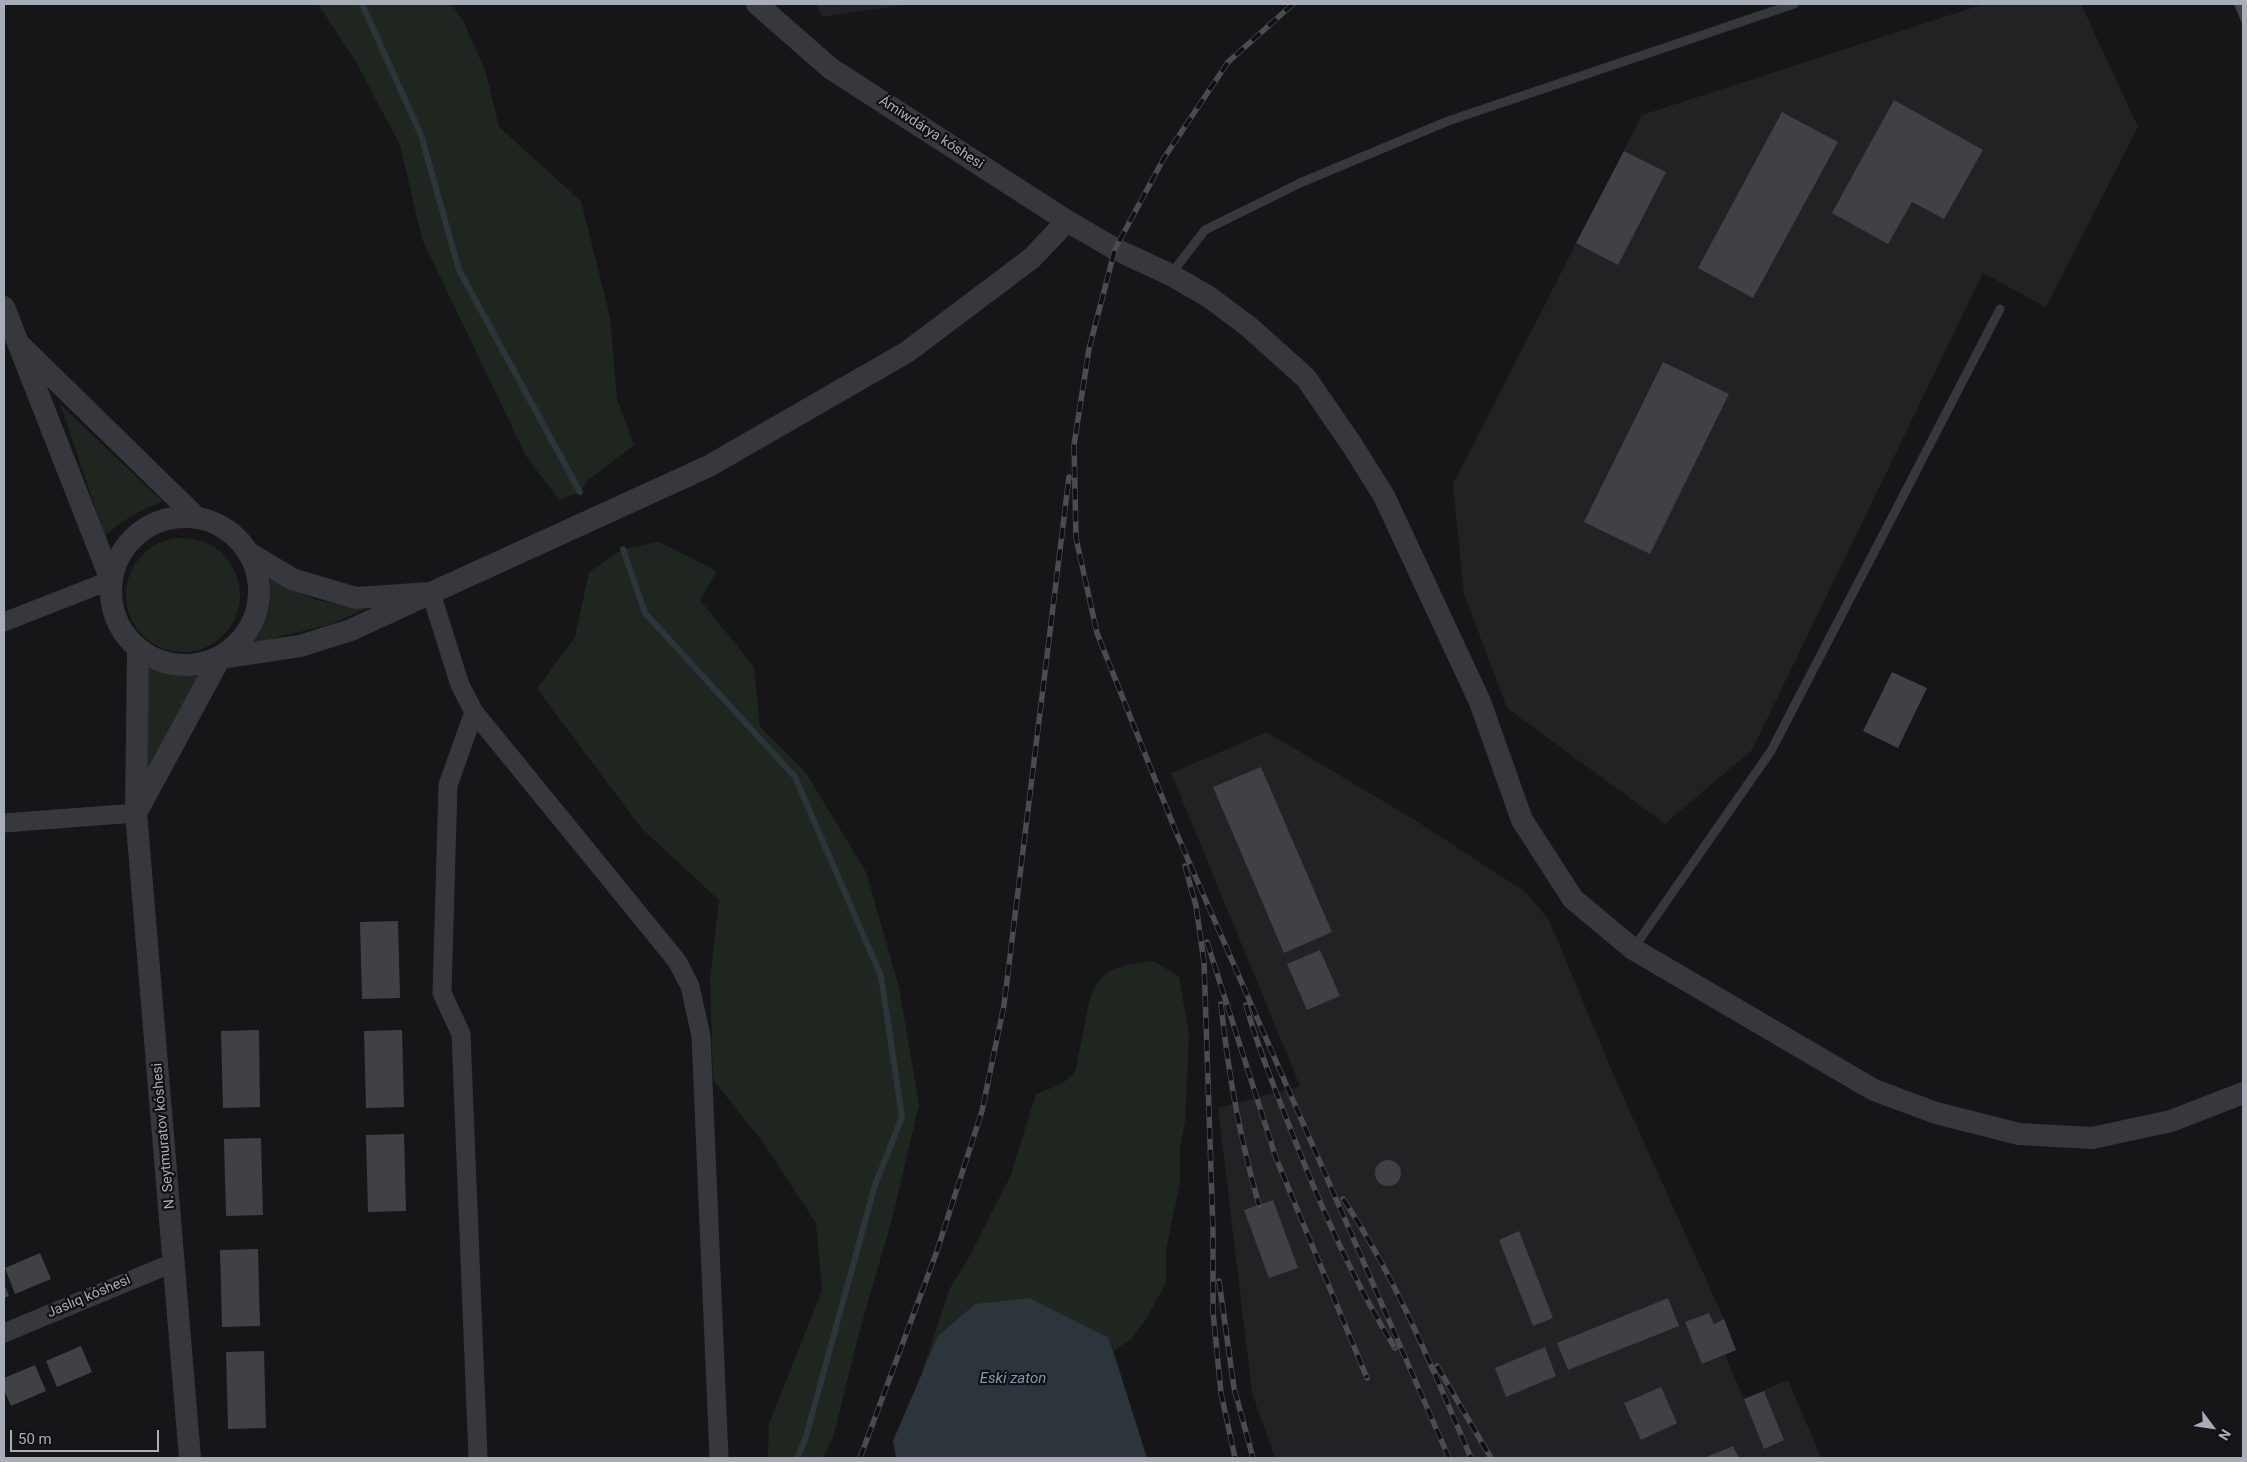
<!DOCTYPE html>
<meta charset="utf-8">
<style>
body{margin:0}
#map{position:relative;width:2247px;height:1462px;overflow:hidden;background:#161618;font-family:Roboto,sans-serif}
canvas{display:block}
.frame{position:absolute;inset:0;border:5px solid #a8adb8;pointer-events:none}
.north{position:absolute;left:2187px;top:1402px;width:50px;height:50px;-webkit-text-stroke:4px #111113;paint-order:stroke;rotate:121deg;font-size:14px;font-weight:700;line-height:20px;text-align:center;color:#a8adb8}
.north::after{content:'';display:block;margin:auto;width:18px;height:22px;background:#a8adb8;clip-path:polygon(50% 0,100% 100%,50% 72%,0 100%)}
.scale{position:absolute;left:10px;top:1430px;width:149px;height:22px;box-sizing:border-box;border:2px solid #a8adb8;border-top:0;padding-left:6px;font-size:15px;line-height:18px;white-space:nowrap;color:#a8adb8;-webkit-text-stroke:4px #111113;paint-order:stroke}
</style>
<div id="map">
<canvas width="2247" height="1462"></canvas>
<div class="frame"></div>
<div class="north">N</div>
<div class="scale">50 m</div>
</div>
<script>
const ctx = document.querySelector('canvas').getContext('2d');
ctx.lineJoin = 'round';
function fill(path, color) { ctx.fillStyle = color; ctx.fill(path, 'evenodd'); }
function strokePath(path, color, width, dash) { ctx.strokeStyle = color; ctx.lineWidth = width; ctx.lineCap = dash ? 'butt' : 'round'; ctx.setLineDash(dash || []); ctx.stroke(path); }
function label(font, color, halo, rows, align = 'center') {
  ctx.font = font + ' Roboto,sans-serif'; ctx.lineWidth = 4.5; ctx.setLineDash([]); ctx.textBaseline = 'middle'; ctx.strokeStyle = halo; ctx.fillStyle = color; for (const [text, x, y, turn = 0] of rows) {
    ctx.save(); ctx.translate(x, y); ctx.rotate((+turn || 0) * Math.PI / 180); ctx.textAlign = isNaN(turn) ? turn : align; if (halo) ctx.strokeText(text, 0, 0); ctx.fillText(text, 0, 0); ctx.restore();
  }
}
fill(new Path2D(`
 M816 4H910L822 17Z
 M1984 4H2081L2138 127 2046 307 1983 273 1752 750 1665 824 1507 708 1464 594 1453 484 1642 115Z
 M1267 732 1418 822 1527 893 1549 920 1617 1083 1724 1319 1736 1350 1725 1355 1744 1399 1788 1380 1821 1458H1275L1252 1393 1218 1108 1300 1086 1171 773Z`), '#222225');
fill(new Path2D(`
 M318 4H451L464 22 486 73 499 127 581 201 610 317 617 399 634 445 588 480 580 492 559 500 526 456 422 239 400 145 356 62Z
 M60 404 163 502C140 509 123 520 105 536Z
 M126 595a57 57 0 1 1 114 0a57 57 0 1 1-114 0Z
 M659 542 717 571 700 600 754 667 760 727 806 773 866 872 899 987 919 1105 892 1219 859 1333 833 1438 823 1458H768L769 1424 822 1290 816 1223 761 1140 713 1080 710 979 719 900 642 829 537 689 575 637 589 572 623 549Z
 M270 578 316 600 366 609 328 625 253 643C268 623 269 603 270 578Z
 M145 664C164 671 181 675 203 673L144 775Z
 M1154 961 1179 977 1189 1034 1185 1122 1180 1149V1183L1166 1249V1283L1145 1321 1130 1340 1114 1350 1109 1338 922 1371 950 1288 968 1259 1010 1177 1036 1094C1048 1089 1064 1085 1073 1074 1077 1068 1078 1055 1080 1048 1094 991 1083 967 1154 961Z`), '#1e261f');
fill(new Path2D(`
 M1029 1298 1109 1338 1147 1458H896L893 1441 938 1336 975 1304Z`), '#2c353c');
strokePath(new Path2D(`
 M362 4 421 135 459 270 580 492
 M623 549 645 613 795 777 881 976 902 1117 875 1185 805 1440 797 1458`), '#2c353c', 6);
fill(new Path2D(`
 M2234 4H2243V26Z
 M1894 100 1983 150 1944 219 1912 202 1888 244 1832 213Z
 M1782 112 1838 142 1753 298 1698 268Z
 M1624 151 1666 172 1618 265 1576 243Z
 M1663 362 1729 394 1650 554 1584 522Z
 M1892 672 1927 688 1898 748 1863 731Z
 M1261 767 1332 932 1284 953 1213 787Z
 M398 921 400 998 362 999 360 922Z
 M1320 950 1340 996 1307 1010 1287 964Z
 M259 1030 260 1107 223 1108 221 1031Z
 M402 1030 404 1107 366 1108 364 1031Z
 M404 1134 406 1211 368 1212 366 1135Z
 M261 1138 263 1215 226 1216 224 1139Z
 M1375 1173a13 13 0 1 1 26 0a13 13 0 1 1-26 0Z
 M1273 1200 1298 1268 1269 1278 1244 1210Z
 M1519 1231 1553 1318 1533 1326 1499 1240Z
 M258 1249 260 1326 222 1327 220 1250Z
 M40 1253 51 1279 15 1294 5 1268Z
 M4 1284 9 1296 4 1298Z
 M1668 1298 1679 1326 1568 1370 1557 1343Z
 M1709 1313 1714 1324 1724 1319 1736 1350 1702 1364 1685 1322Z
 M81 1346 92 1372 57 1387 46 1361Z
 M1545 1347 1556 1376 1506 1397 1495 1368Z
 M264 1351 266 1428 228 1429 226 1352Z
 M35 1365 46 1391 11 1406 4 1390V1378Z
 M1661 1387 1677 1423 1641 1440 1624 1403Z
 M1764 1391 1784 1440 1764 1449 1744 1399Z
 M1733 1446 1739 1458H1704Z`), '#404145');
strokePath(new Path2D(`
 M1171 274 1205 230 1300 183 1448 121 1794 4
 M1633 949 1771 751 2000 309`), '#37383d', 9);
strokePath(new Path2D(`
 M431 593 460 685 474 712 677 961 690 986 701 1036 719 1458
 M4 622 111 580
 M474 712 448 785 442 993 461 1034 478 1458
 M4 823 136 813
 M4 1333 175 1262`), '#37383d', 19);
strokePath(new Path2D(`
 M757 4 830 68 1067 221 1115 249 1171 275 1209 297 1248 326 1306 378 1352 445 1384 496 1480 702 1522 820 1573 899 1633 949 1874 1090 1936 1113 2019 1134 2092 1138 2171 1121 2243 1093
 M4 307 18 343
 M111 591a74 74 0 1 1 148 0a74 74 0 1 1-148 0Z
 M111 580 18 343 196 517
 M431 593 709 466 907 352 1032 258 1067 221
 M138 649 136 813 220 658 300 646 351 630 431 593 356 598 292 579 249 553
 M136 813 190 1458`), '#37383d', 22);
const rail = new Path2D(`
 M1293 4 1228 62 1164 158 1115 249 1089 349 1074 445 1076 538 1097 633 1176 832 1449 1458
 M1185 866 1196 906 1204 962 1213 1231V1312L1221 1393 1235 1458
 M1207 942 1276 1158 1367 1378
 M1221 1004C1228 1073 1240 1139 1259 1205
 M1246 1005C1258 1049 1276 1091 1292 1133 1321 1207 1353 1281 1395 1348
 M1343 1199C1397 1279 1433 1370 1471 1458
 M1219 1281 1234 1388 1253 1458
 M1437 1366 1491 1458
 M860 1458 937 1251 982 1111 1004 1005 1069 477`);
strokePath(rail, '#4a4c52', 5.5);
strokePath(rail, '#111113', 4, [11]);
label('14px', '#a8adb8', '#111113', [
 ["Ámiwdárya kóshesi",931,133,33],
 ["N. Seytmuratov kóshesi",164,1136,-95],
 ["Jaslıq kóshesi",89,1297,-23]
]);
label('italic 15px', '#7f9bb3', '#111113', [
 ["Eski zaton",1013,1379]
]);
</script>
